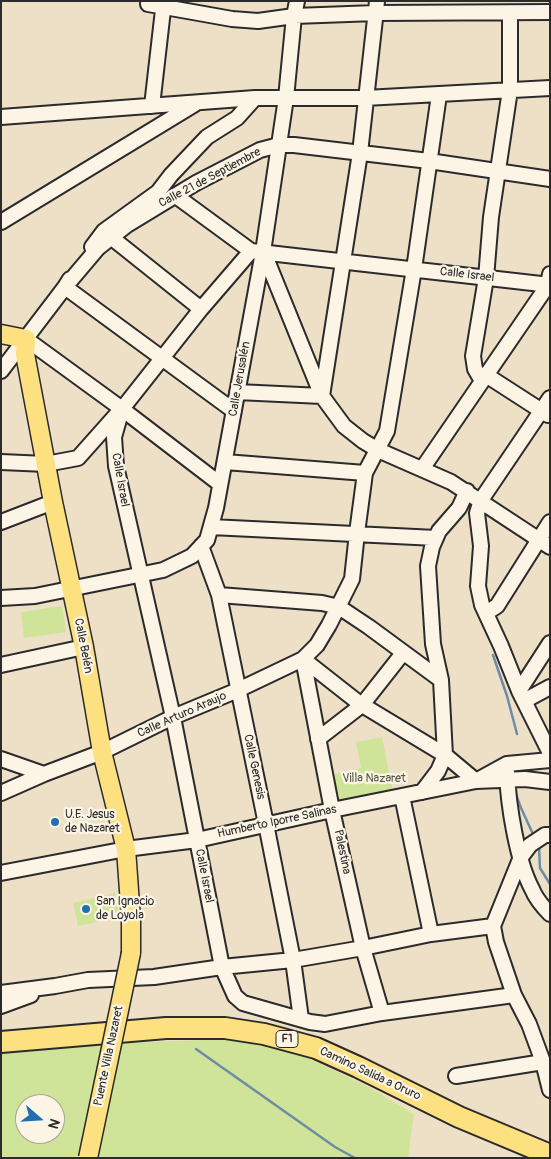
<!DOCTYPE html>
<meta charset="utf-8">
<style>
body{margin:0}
#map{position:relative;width:551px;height:1159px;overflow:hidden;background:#ede0c7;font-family:Pangolin,sans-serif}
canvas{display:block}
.frame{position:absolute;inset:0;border:2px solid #2b2b2b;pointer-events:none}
.north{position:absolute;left:15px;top:1094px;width:50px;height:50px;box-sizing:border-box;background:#fcf5e5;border:1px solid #a8a49b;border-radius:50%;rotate:109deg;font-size:14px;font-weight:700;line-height:20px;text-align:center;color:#2b2b2b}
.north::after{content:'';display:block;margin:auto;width:18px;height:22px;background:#1f6fb2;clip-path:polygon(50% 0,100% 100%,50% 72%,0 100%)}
</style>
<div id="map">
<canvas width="551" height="1159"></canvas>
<div class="frame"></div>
<div class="north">N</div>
</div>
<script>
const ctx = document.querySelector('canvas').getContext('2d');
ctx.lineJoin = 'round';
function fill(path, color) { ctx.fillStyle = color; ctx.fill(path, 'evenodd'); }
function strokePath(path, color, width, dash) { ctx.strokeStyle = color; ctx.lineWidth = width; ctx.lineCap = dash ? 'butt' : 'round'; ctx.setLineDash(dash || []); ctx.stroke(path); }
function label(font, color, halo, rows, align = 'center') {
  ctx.font = font + ' Pangolin,sans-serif'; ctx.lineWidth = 4.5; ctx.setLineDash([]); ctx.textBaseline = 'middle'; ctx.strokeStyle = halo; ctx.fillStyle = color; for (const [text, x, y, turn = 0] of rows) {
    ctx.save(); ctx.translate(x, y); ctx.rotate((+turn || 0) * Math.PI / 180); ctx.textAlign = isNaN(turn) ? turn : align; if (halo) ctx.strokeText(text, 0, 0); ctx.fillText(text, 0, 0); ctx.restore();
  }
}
fill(new Path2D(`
 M62 606 66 632 24 638 21 612Z
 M382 737 393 792 336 804 330 775 361 768 356 742Z
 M115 893 120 917 78 926 73 903Z
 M229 1039 294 1051 367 1086 414 1114 408 1158H1V1053L101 1044ZM25 1104H55V1134H25Z`), '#d0e499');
strokePath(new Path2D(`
 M493 655 507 696 517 734
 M514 789 521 808 533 834
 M539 846 540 868 550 884
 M196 1049 335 1147 355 1158`), '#6e8ca6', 2.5);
const minor = new Path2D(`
 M148 4 232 19 258 21 294 16 376 13 550 12
 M152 106 164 1
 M1 117 255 98H365L550 88
 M176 196 251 251
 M1 222 195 104
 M112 238 201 309
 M92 247 104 231 158 192 171 175 207 137 237 118 255 98
 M264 253 322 396 344 426 363 441 378 450 451 482 550 547
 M70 279 65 287 234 411
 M26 339 122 409 220 484
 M1 371 65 287 98 248 127 225 196 183 260 150 279 145H294L429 161 550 179
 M486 375 548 415
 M482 381 475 369 473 356 486 278 491 217 510 90V13
 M237 392 322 396 360 153 377 1
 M550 398 481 500 477 513 481 546 478 586 482 605 501 646 519 691 550 753
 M1 462 46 464 78 458 118 413
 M225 462 365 473
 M422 469 548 285 550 274
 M1 522 53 502
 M211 527 436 538
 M201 546 219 595 266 824 293 960 301 1019
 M219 595 322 603 339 607 369 627 441 680
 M1 598 35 596 163 570 192 556 207 540 216 508 263 252 286 98 294 16 297 1
 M486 613 497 606 550 522
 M303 659 332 810 363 948 382 1013
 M303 659 359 703 445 755 476 781 525 779 550 782
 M1 665 84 647
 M519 691 550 643
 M524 701 550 687
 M318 739 362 705 403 653
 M1 759 44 774
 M507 772C508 804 517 861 532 889 536 899 543 907 550 914
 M422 792 438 771 445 755 441 680 433 644 428 566 432 547 439 531 459 508 467 491
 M1 793 44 774 102 752 173 717 238 690 303 659 317 645 329 625 352 579 357 533 365 473 387 431 414 269 439 95
 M402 796 431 934
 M550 835H545L530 845 521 857 493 926 496 942 514 995 529 1024 543 1062 550 1090
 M1 873 126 849 197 840 332 810 476 781 507 764 550 760
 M1 993 55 986 88 980 154 977 222 967 293 960 363 948 431 934 493 926
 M514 995 382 1013 325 1024 310 1022 243 1003 235 996 222 967 173 717 116 466 114 437 122 409 201 309 251 251 550 285
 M1 1006 31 995
 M456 1076 543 1062`);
const major = new Path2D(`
 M1 334 26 339 25 354 53 502 84 647 102 752 126 849 131 918V953`);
const highway = new Path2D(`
 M1 1042 166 1028H225L264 1034 316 1048 358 1067 459 1117 550 1155`);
strokePath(minor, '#2b2b2b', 18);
strokePath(major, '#2b2b2b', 21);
strokePath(highway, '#2b2b2b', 24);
strokePath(minor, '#fcf5e5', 14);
strokePath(major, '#fde080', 18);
strokePath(highway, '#fde080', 20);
const majorBridge = new Path2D(`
 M88 1158 131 953`);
strokePath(majorBridge, '#2b2b2b', 21, []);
strokePath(majorBridge, '#fde080', 18);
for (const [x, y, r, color] of [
 [55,822,5,"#1f6fb2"],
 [86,909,5,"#1f6fb2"]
]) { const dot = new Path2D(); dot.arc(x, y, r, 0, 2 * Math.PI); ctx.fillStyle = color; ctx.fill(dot); strokePath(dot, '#fcf5e5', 2); }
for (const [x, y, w] of [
 [287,1039,22]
]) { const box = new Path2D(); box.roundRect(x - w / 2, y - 8.5, w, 17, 4); ctx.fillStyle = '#fcf5e5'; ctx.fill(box); strokePath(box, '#2b2b2b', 1); }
label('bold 11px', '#2b2b2b', null, [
 ["F1",287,1039]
]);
label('12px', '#2b2b2b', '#fcf5e5', [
 ["Calle 21 de Septiembre",210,178,-28],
 ["Calle Israel",467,275,7],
 ["Calle Jerusalén",240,379,-80],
 ["Calle Israel",120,480,80],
 ["Calle Belén",83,646,79],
 ["Calle Arturo Araujo",182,715,-24],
 ["Calle Genesis",254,767,78],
 ["Humberto Iporre Salinas",277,822,-12],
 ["Palestina",342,852,78],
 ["Calle Israel",204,876,79],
 ["Puente Villa Nazaret",109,1056,-78],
 ["Camino Salida a Oruro",370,1074,25]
]);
label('12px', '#545946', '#fcf5e5', [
 ["Villa Nazaret",374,779]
]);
label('12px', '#2b2b2b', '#fcf5e5', [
 ["U.E. Jesus",65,815],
 ["de Nazaret",65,829],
 ["San Ignacio",96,902],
 ["de Loyola",96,916]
], 'left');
</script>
